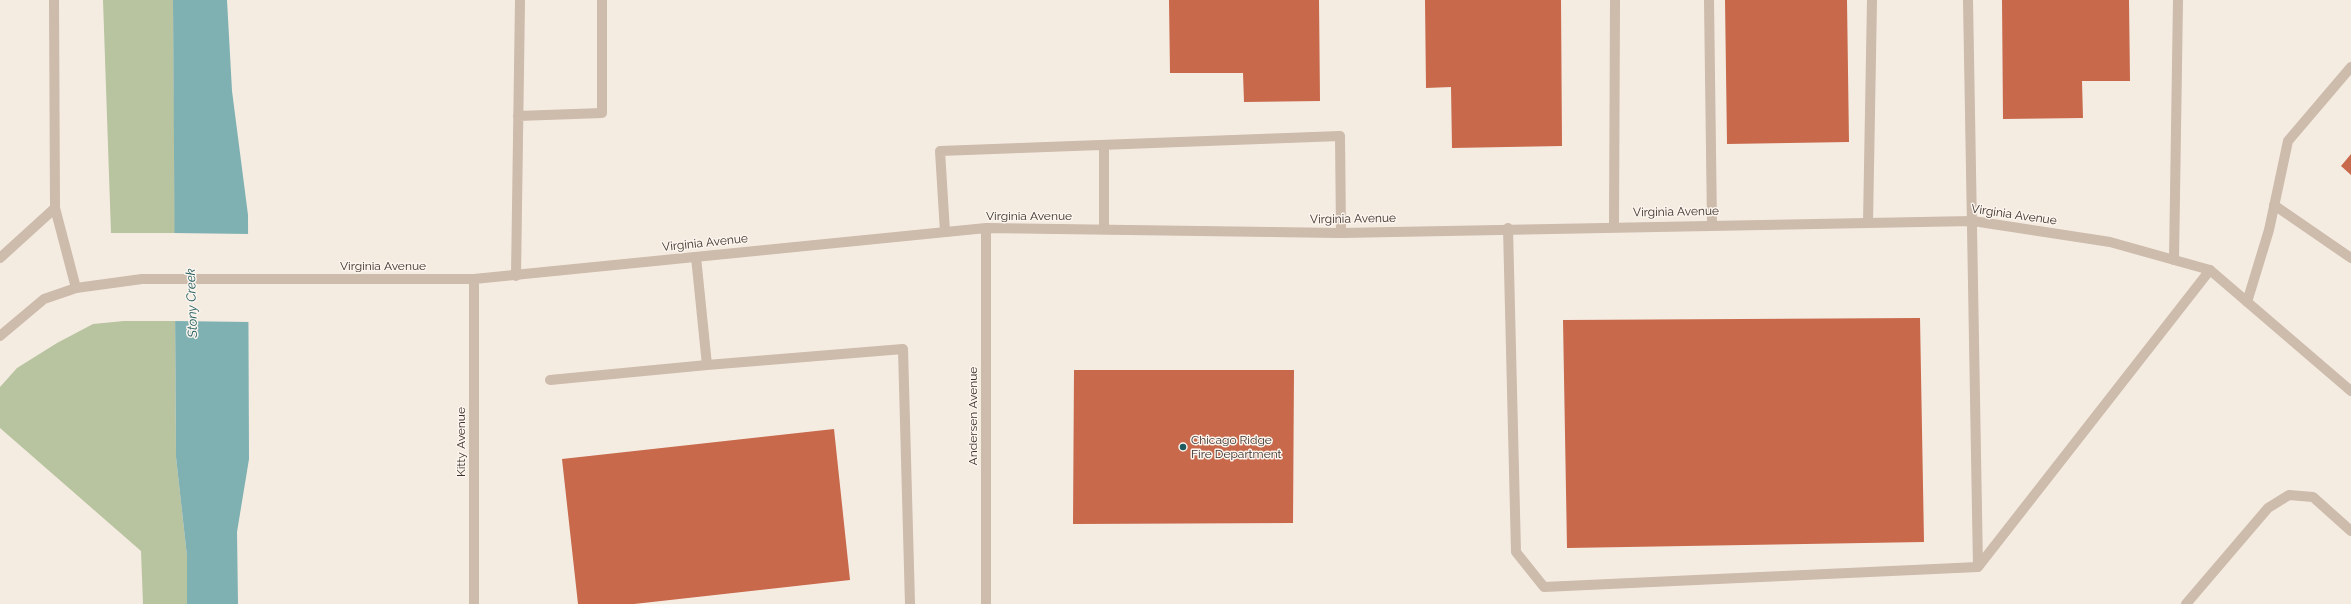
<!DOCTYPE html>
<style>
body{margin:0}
canvas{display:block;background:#f4ebe1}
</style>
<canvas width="2351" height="604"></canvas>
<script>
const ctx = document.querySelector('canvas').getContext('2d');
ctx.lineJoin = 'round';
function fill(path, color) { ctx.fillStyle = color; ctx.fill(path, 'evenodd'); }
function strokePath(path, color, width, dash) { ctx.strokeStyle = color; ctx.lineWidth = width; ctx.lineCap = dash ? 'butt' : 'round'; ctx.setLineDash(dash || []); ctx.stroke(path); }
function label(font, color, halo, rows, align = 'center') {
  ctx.font = font + ' Raleway,sans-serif'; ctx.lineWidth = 3; ctx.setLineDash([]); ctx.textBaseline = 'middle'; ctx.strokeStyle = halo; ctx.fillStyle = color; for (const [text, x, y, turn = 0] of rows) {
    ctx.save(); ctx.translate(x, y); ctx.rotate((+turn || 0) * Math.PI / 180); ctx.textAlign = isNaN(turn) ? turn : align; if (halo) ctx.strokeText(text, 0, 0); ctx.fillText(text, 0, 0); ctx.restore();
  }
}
fill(new Path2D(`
 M103 0H173L175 233H111Z
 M124 321H175L176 457 187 556V604H143L141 551 0 428V387L17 368 57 343 93 324Z`), '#b8c4a0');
fill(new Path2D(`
 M173 0H227L232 91 248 215 249 459 237 532 238 604H187V556L176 457Z`), '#7fb0b2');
fill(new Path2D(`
 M173 233 250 234V322L173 321Z`), '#f4ebe1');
fill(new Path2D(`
 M1169 0H1319L1320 101 1244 102 1243 73H1170Z
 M1425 0H1561L1562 146 1452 148 1451 87 1426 88Z
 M1725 0H1847L1849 142 1727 144Z
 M2002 0H2129L2130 81H2082L2083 118 2003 119Z
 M2351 154V175L2341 166Z
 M1920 318 1924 542 1567 548 1563 320Z
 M1074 370H1294L1293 523 1073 524Z
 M834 429 850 580 634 604H578L562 459Z`), '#c8694b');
strokePath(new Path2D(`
 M54 0 55 208 76 288
 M1709 0 1712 225
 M1968 0 1978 567
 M518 116 602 113V0
 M2274 205 2351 258
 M1868 223 1872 0
 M1614 226 1615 0
 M1508 228 1516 552 1544 587 1978 567 2210 270
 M1104 229V145
 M945 232 940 151 1340 136 1341 233
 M0 258 55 208
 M2174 260 2178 0
 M516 276 520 0
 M2247 302 2269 230 2288 141 2351 67
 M707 365 903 349 910 604
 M550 380 707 365 696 257
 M2186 604 2268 508 2289 495 2313 497 2351 531`), '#cdbbac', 10);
strokePath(new Path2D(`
 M986 228V604
 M474 279V604
 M0 336 44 299 76 288 142 279H474L986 228 1341 233 1973 221 2110 242 2210 270 2351 391`), '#cdbbac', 10);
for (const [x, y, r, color] of [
 [1183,447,4,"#1f5a5e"]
]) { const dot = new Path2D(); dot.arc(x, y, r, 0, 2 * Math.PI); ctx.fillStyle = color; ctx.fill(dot); strokePath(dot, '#fbf5ee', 1.5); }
label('12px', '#3b302b', '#fbf5ee', [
 ["Virginia Avenue",1676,212,-1],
 ["Virginia Avenue",2014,215,8],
 ["Virginia Avenue",1029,216],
 ["Virginia Avenue",1353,219,-1],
 ["Virginia Avenue",705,243,-6],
 ["Virginia Avenue",383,266],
 ["Andersen Avenue",973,416,-90],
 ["Kitty Avenue",461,442,-90]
]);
label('12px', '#3b302b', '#fbf5ee', [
 ["Chicago Ridge",1191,440],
 ["Fire Department",1191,454]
], 'left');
label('italic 13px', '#1f5a5e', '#fbf5ee', [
 ["Stony Creek",192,303,-92]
]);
</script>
